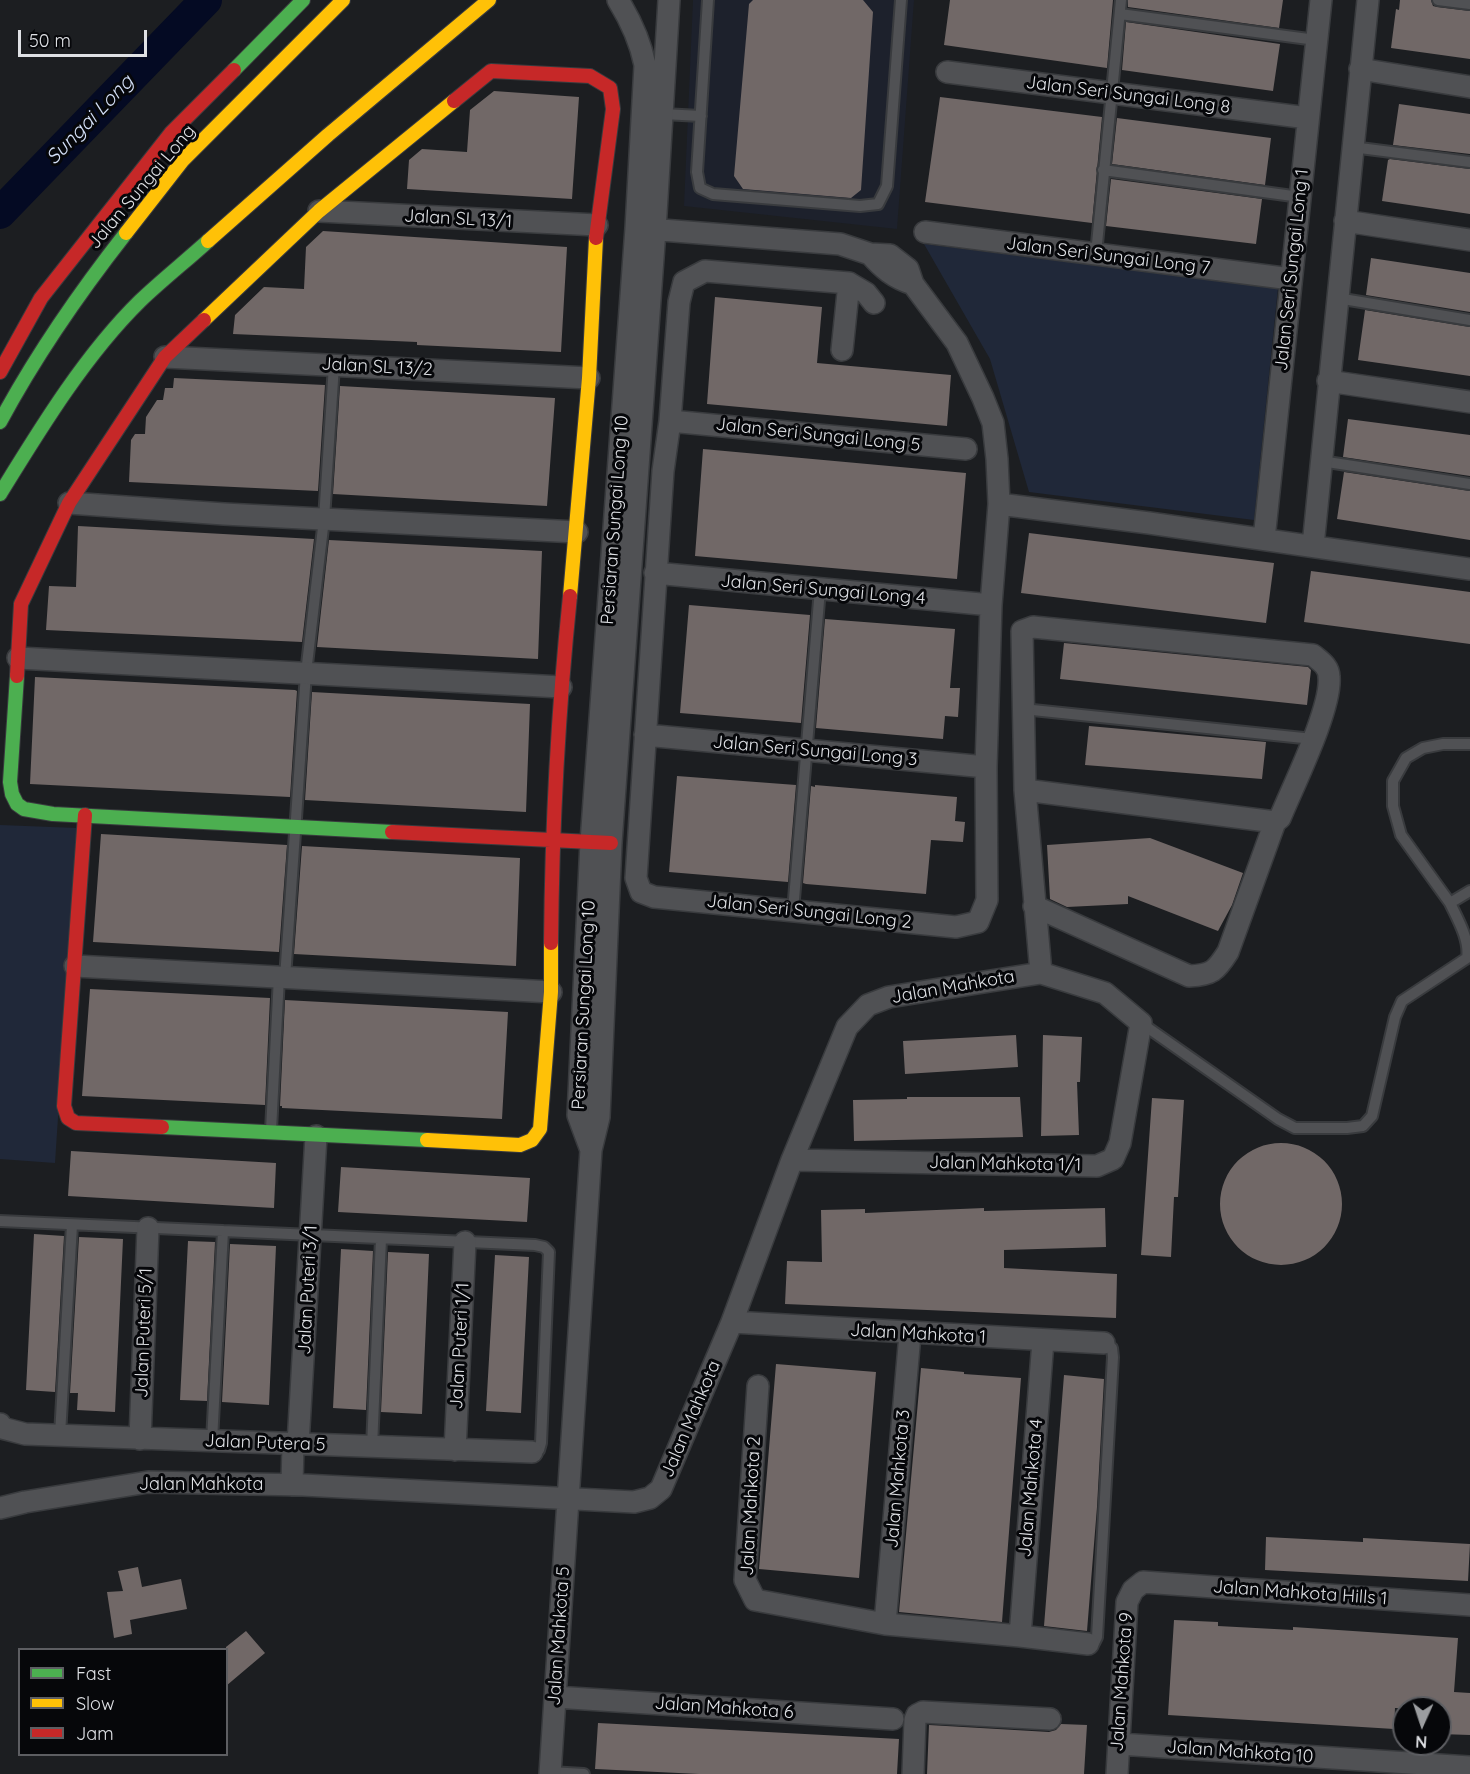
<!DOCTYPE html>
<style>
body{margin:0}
#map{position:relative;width:1470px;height:1774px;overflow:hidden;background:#1c1e21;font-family:Quicksand,sans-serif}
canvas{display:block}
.legend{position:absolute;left:18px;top:1648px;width:210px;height:108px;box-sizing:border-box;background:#06070a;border:2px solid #5d5e62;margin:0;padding:8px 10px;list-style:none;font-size:18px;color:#dfe1e5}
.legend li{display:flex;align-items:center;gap:12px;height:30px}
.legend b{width:30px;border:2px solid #5d5e62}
.north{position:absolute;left:1392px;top:1696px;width:60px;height:60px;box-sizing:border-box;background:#06070a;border:2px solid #5d5e62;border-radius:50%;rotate:183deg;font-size:16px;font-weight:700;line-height:24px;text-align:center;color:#dfe1e5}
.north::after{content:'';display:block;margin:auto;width:21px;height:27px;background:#9b9da0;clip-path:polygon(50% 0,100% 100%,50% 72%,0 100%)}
.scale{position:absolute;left:18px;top:30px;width:129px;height:27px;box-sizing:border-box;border:3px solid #dfe1e5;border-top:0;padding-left:8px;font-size:18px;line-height:21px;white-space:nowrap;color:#dfe1e5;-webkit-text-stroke:4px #06070a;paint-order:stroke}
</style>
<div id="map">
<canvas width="1470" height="1774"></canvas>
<ul class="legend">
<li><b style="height:8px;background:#4caf50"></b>Fast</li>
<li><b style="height:8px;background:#ffc107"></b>Slow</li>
<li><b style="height:8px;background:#c62828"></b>Jam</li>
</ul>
<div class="north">N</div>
<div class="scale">50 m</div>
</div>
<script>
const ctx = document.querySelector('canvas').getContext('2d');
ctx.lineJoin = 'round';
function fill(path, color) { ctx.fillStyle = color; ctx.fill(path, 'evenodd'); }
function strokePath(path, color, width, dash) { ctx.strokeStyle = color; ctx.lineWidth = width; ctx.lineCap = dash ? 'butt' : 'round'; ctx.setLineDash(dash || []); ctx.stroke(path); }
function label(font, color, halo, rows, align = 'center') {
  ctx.font = font + ' Quicksand,sans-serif'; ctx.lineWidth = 6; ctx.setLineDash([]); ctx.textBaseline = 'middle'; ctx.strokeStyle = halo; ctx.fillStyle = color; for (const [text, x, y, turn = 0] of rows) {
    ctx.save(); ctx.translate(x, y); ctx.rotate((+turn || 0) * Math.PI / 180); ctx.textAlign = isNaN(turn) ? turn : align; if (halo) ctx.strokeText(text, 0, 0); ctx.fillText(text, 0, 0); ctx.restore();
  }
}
fill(new Path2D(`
 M693 0H914L897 229 684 206Z`), '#1d212c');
fill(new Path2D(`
 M924 244 1278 288 1254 520 1029 492 990 359Z
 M0 825 77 828 55 1163 0 1159Z`), '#202839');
strokePath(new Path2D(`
 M0 213 206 0`), '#040a23', 32);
fill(new Path2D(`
 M753 0H863L873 12 861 190 851 198 743 189 734 176 749 4Z
 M950 0H1113L1107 68 944 45Z
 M1128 0H1283L1279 28 1128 7Z
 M1400 0H1431L1433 6 1437 7 1470 11V59L1391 48 1396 9 1399 10Z
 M1126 22 1280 44 1273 91 1122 70Z
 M494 91 579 97 572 199 407 189 409 160 422 149 467 152 470 110Z
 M940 97 1102 117 1092 223 925 202Z
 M1399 104 1470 114V154L1393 145Z
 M1117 118 1271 138 1265 185 1112 164Z
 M1390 159 1470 169V214L1382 201 1388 160Z
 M1111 179 1262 199 1256 244 1106 226Z
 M323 231 567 247 561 352 417 345V342L233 334 235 315 264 287 304 289 306 247Z
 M1371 258 1470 273V312L1366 295Z
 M715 297 822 307 817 363 951 375 947 426 707 404Z
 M1365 310 1470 327V376L1358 360Z
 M174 378 325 385 318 491 129 482 131 440 135 434H145L146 417 157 400H163L165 388H173Z
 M340 386 555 398 547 506 333 494Z
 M1348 419 1470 435V476L1343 457Z
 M703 449 966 473 957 579 695 556Z
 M1344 472 1470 491V540L1337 519Z
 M78 526 314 539 302 642 46 630 49 586 76 587Z
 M1029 533 1274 563 1266 623 1021 593Z
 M329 540 542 551 538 659 317 647Z
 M1311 571 1470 592V644L1304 622Z
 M689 605 810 615 801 723 680 713Z
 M825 619 955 629 950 688H960L958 717 945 716 943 739 816 728Z
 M1064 643 1308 667 1311 670 1307 705 1060 679Z
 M35 677 295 690 297 691 290 797 30 784Z
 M312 692 530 704 526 812 305 800Z
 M1089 726 1266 742 1262 779 1085 765Z
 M677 776 796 785 788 882 669 872Z
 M815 785 957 797 955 821 965 822 963 842 931 840 926 894 806 884 803 883 811 786 815 787Z
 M101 834 287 845 279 952 93 942Z
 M1150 838 1243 873 1232 905 1218 931 1128 896V904L1067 907 1050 899 1047 845Z
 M302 846 520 858 516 966 294 954Z
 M90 989 270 998 265 1105 82 1096Z
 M285 1000 508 1012 502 1119 282 1108V1106H280Z
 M1016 1035 1018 1067 905 1074 903 1041Z
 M1043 1035 1082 1037 1080 1082H1077L1079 1135 1041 1136Z
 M907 1097H1020L1023 1137 854 1141 853 1100 907 1099Z
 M1152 1098 1184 1100 1178 1197H1174L1171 1257 1141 1255Z
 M1220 1204a61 61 0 1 1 122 0a61 61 0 1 1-122 0Z
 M71 1151 276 1163 274 1208 68 1196Z
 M341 1167 530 1178 527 1222 338 1212Z
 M984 1208V1211L1105 1208 1106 1247 1004 1250V1268L1117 1274 1116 1318 785 1304 787 1261 822 1262 821 1210 865 1209V1213Z
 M34 1234 64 1236 55 1392 26 1390Z
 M79 1237 123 1239 115 1412 77 1410 78 1393H70Z
 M188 1241 215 1242 207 1401 180 1400Z
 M230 1244 276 1246 269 1405 222 1402Z
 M341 1249 373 1251 366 1410 333 1408Z
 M388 1252 429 1254 422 1414 381 1412Z
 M495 1255 529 1257 521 1413 486 1411Z
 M776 1364 876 1372 859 1578 759 1569Z
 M921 1368 964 1372V1374L1021 1378 1002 1622 899 1612Z
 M1064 1375 1104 1379 1097 1507 1087 1631 1044 1626Z
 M1266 1537 1363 1542V1538L1470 1544 1468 1581 1265 1570Z
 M138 1567 142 1587 181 1579 187 1609 130 1620 132 1634 114 1638 107 1592 123 1591 118 1571Z
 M1174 1620 1218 1622V1626L1293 1630V1627L1458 1638 1454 1692 1470 1693V1735L1440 1734V1708H1395L1394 1729 1168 1715Z
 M246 1631 265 1653 226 1686V1647Z
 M598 1723 899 1739 897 1774H699L595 1769Z
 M1061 1724 1087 1725 1084 1774H927L929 1725 1049 1732 1056 1730Z`), '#716867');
const lane = new Path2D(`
 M708 0 697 172 700 188 713 194 860 206 878 204 887 186 901 0
 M1438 0 1470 4
 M1120 14 1316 40
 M663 114 701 116
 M1352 147 1470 162
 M1103 170 1300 197
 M1096 254 1121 0
 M1337 298 1470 320
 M1321 461 1470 484
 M1023 709 1313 739
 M1450 903 1401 835 1393 806V781L1406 758 1423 748 1443 744H1470
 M793 911 820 589
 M285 978 306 673 324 519 334 365
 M1141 1023 1278 1119 1295 1128H1347L1363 1126 1372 1116 1395 1017 1402 1001 1467 958C1470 940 1458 920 1450 903L1470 891
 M271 1130 279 977
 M0 1221 535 1245 544 1247 549 1252 541 1443 539 1450 532 1452
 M60 1435 72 1225
 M212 1441 223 1231
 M372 1447 381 1239
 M1088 1644 1094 1643 1097 1637 1113 1357 1112 1348 1104 1343
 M550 1772 584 1774`);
const street = new Path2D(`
 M1360 69 1470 87
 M947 72 1308 118
 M319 211 597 225
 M1345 221 1470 240
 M636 228 840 244 870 254 890 255 908 269 913 284 957 343 983 398 993 423 997 459 999 504 991 605 986 767 987 900 978 922 956 927 654 897 641 892 636 878 663 471 670 421 679 302 684 282 705 271 849 283 842 350
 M925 232 1291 279
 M870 254C882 268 894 278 913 284
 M849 283 866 293 874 303
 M165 357 589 378
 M1328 381 1470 402
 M670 421 966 449
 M69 503 224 514 577 532
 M999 504 1149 523 1470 569
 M1264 539 1321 0
 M1313 546 1368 0
 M655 573 991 605
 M18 658 561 687
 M645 735 986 767
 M1025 790 1275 822 1280 818C1293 786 1332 708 1329 677 1329 666 1320 661 1313 655L1033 627 1022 631 1025 790 1041 973
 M1034 906 1189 976C1212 975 1216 971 1228 952L1275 822
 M75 966 551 992
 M591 1150 578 1115 591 842 636 228 645 65C640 40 631 21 618 0
 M732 1322 1104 1343
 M758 1386 745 1580 755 1600 885 1624 1020 1636 1088 1644
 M0 1424 2 1428 25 1434 532 1452
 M140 1439 148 1228
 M298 1444 316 1136
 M455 1450 465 1242
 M292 1485 293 1444
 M0 1508 25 1502 148 1482 303 1485 634 1502 650 1498 661 1489 732 1322 792 1160 847 1027 868 1005 889 997 1041 973 1105 993 1141 1023 1120 1143 1113 1159 1097 1166 792 1160
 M885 1624 910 1334
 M1020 1636 1043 1341
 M555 1697 893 1719
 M1119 1744 1470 1767
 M550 1774 591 1150 599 1117 611 843 655 230 669 0
 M913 1774 915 1720 917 1715 923 1712 1050 1719
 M1117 1774 1127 1602 1133 1590 1143 1582 1470 1605`);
const fast = new Path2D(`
 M234 70 303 0
 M0 422C36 355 79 293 126 233
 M0 494C40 429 85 355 140 301 162 280 186 261 208 241
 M17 676 10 782 12 794 17 804 24 809 53 814 392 832
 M162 1127 427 1140`);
const slow = new Path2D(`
 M126 233 183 160 343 0
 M208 241 328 135 489 0
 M204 320 319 211 454 101
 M570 596 589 378 596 238
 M427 1140 520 1145 532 1140 540 1129 551 992V943`);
const jam = new Path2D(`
 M454 101 491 71 590 76 610 88 613 109 596 238
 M0 372 41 298 171 133 234 70
 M17 676 21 604 69 503 165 357 204 320
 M85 815 64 1106 68 1118 76 1123 162 1127
 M392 832 611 843
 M551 943C552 827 558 712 570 596`);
strokePath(lane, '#393b3e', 14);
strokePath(street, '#393b3e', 24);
strokePath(fast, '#393b3e', 16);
strokePath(slow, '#393b3e', 16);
strokePath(jam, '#393b3e', 16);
strokePath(lane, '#505154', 10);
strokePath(street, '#505154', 21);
strokePath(fast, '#4caf50', 14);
strokePath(slow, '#ffc107', 14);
strokePath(jam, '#c62828', 14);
label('18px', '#dfe1e5', '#06070a', [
 ["Jalan Seri Sungai Long 8",1128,95,7],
 ["Jalan Sungai Long",142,187,-50],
 ["Jalan SL 13/1",458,219,3],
 ["Jalan Seri Sungai Long 7",1108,256,7],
 ["Jalan Seri Sungai Long 1",1292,270,-84],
 ["Jalan SL 13/2",377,367,3],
 ["Jalan Seri Sungai Long 5",818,435,6],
 ["Persiaran Sungai Long 10",615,520,-86],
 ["Jalan Seri Sungai Long 4",823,590,5],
 ["Jalan Seri Sungai Long 3",815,751,5],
 ["Jalan Seri Sungai Long 2",809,912,6],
 ["Jalan Mahkota",953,987,-10],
 ["Persiaran Sungai Long 10",584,1005,-87],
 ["Jalan Mahkota 1/1",1005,1164,1],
 ["Jalan Puteri 3/1",308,1290,-87],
 ["Jalan Puteri 5/1",144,1333,-88],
 ["Jalan Mahkota 1",918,1334,3],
 ["Jalan Puteri 1/1",460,1346,-87],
 ["Jalan Mahkota",691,1419,-67],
 ["Jalan Putera 5",265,1443,2],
 ["Jalan Mahkota 3",898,1479,-85],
 ["Jalan Mahkota",201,1485],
 ["Jalan Mahkota 4",1031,1488,-85],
 ["Jalan Mahkota 2",751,1506,-87],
 ["Jalan Mahkota Hills 1",1300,1593,4],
 ["Jalan Mahkota 5",559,1636,-86],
 ["Jalan Mahkota 9",1122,1682,-86],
 ["Jalan Mahkota 6",724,1708,4],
 ["Jalan Mahkota 10",1240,1752,4]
]);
label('italic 20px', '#d5e1f9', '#06070a', [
 ["Sungai Long",90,120,-46]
]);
</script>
